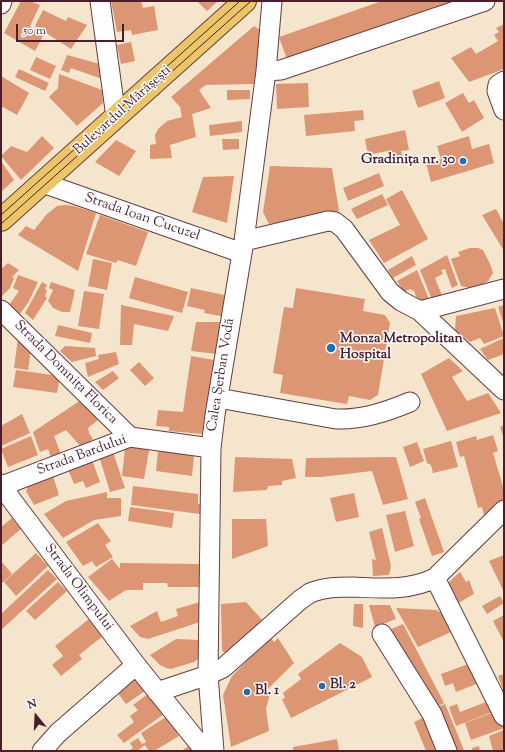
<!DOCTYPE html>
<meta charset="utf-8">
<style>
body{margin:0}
#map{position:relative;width:505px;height:752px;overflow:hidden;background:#f4e5cc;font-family:"Sorts Mill Goudy",serif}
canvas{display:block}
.frame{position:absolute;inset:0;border:2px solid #4a1f2b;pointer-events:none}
.north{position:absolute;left:16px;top:696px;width:40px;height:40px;-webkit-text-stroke:3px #fff;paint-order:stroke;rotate:342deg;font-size:11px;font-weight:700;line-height:16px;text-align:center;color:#4a1f2b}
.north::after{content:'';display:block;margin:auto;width:14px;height:18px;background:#4a1f2b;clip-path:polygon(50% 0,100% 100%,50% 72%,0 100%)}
.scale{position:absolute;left:16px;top:24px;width:108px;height:18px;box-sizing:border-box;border:2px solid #4a1f2b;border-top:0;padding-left:5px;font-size:12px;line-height:14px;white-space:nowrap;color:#4a1f2b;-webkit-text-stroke:3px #fff;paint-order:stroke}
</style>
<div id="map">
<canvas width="505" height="752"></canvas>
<div class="frame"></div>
<div class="north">N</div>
<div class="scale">50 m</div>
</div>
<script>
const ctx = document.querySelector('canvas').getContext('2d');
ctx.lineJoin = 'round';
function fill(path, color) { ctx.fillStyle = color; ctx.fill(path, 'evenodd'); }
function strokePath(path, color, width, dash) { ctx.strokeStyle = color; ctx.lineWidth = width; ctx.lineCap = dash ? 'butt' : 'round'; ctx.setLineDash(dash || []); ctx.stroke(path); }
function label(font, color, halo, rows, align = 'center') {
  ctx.font = font + ' "Sorts Mill Goudy",serif'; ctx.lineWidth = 3; ctx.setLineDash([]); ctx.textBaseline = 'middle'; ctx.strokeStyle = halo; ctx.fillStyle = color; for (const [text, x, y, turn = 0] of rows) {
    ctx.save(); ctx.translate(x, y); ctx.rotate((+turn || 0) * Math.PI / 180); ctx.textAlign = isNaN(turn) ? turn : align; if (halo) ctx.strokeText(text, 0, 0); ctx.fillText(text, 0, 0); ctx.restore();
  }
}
fill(new Path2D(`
 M21 1H30L40 5 30 26 43 36 35 51 4 33Z
 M111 1H141L143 8 154 6 158 30 132 35 131 30 117 32Z
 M197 1H218L207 11Z
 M382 1H463L288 62 279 37Z
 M43 10 66 21 68 17 87 25 71 49 35 26Z
 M504 24V69L469 82 451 58 471 47 476 54 498 41 494 35 499 32 496 28Z
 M254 26 262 31 254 84 206 85 199 90 211 108 192 114 196 137 170 145 172 158 150 159V145L156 144 155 135 158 129 167 121 182 117 180 107 171 97Z
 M131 42 135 61 121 64 117 45Z
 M67 55 100 64 102 79 71 68 69 73 61 70Z
 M36 57 56 66 50 79 30 70Z
 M19 69 49 83 45 91 15 77Z
 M59 74 102 90 103 103 77 126 49 97 58 88Z
 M1 76 29 93 17 115 1 106Z
 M439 81 445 98 418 108 412 91Z
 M308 83 309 107 277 109 276 84Z
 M227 90H250V99L227 100Z
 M463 93 469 103 474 100 484 118 462 132 445 103Z
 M363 110 364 120 354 121 355 131 306 136 304 115Z
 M242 121V132L210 136 209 125Z
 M405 130 409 150 401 151 403 157 389 160 387 151 368 155 365 139Z
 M42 136 54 148 21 180 1 156 11 146 27 152Z
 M469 136 472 149 489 144 494 163 431 182 426 163 441 159 437 146Z
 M222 139H239V149L223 150Z
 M116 140 136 151 119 176 95 162Z
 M1 161 14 180 1 192Z
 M270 166 332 168 339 211 269 224 263 212Z
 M379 173 384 186 348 201 343 188Z
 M234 176 227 223 192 212 203 177Z
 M402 190 428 239 384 263 369 240 400 225 386 199Z
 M382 194 388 205 357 219 351 209Z
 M64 205 74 206 96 213 78 271 18 235 26 226 34 230 46 215 57 206Z
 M496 209 504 224V251L482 215Z
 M100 215 148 232 136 266 118 260 116 263 86 254Z
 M470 248H478L483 250 490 264 493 273 488 281 483 284 470 288 461 286 451 259 460 256 458 252Z
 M447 255 458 285 452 288 445 269 441 270 443 274 435 278 443 298 433 302 420 270Z
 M412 256 416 265 393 278 388 270Z
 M93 259 112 263 107 290 88 286Z
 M8 263 19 270 12 277 14 278 10 288 1 297V269Z
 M417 270 430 302 418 301 414 291 410 289 404 292 397 281Z
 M18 275 38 282 28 303 19 315 9 305 19 291 13 288Z
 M135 277 188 292 182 313 129 298Z
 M42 282 47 285 45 289 47 290 45 296 47 298 33 320 25 313Z
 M51 282 75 290 70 312H62L53 308 48 301 53 290 49 288Z
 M191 288 229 296 226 317 204 313 205 310 187 306Z
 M296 288 365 299 363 311 385 315 390 323 378 395 370 400 349 396 347 404 280 393 283 375 273 373 284 307 293 308Z
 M84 291 104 294 99 329 78 326Z
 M121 305 174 316 168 331 134 324 132 345H120Z
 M504 305V325L498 307Z
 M495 308 504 336 484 344 480 338 470 342 455 330 456 316Z
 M196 322H222L217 354 191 351Z
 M58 325 92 333 90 343 55 336Z
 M18 338 31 349 28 370 14 368Z
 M504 338V354L488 360 480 349Z
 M65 346 95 348 96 356 72 362 60 351Z
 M116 352 119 364 88 377 85 363 99 359 98 355Z
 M191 356 214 360 202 434 169 431V427L156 426 158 410 183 412Z
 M449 358 463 371 452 377 467 401 488 393 501 413 447 431 421 374Z
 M139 362 154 378 145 386 130 370Z
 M16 370 60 376 57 393 13 387Z
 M113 371 119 378 103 390 95 382Z
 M81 400 98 420 88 428 89 433 93 439 82 448 66 430 54 436 62 457 52 460 48 449 40 452 33 432Z
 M22 414 30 433 1 446V426Z
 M504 425V439L500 427Z
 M493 435 498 451 493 453 504 490V506L486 523 482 507 478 508 464 456 460 457 456 442 476 436 477 440Z
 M31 436 38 455 8 467 1 449Z
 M451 441 458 467 433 473 431 465 427 463 423 449Z
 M417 442 424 461 410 467 403 447Z
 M135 444 150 445 144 479 122 476 125 448Z
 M158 451 194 455 192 476 156 471Z
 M113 452 125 488 110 492 99 456Z
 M235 457 292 459 296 478 282 481V485L268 486 267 490 233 492Z
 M396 457 408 499 383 505 372 471 321 477H305L306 458Z
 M92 460 100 482 86 488 83 481 74 484 68 469Z
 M52 473 59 495 34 505 26 491 30 482Z
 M133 486 198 494V504H201L200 514 131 505Z
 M107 492V498H121V516L94 520 63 538 44 514 66 501Z
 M354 493 359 517 336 522 330 498Z
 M425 498 444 552 432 556 419 519 421 518 415 502Z
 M130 507 174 513 172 528 128 521Z
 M405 511 414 546 395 552 386 515Z
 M12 518 21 529 1 546V527Z
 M232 519H266L268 546 232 559Z
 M98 523 111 541 105 545 113 557 96 567 92 561 83 566 66 542Z
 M382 528 391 566 389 575 373 576 372 559 376 560 369 532Z
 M36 553 48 566 16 596 4 582Z
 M504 555V592L489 561Z
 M112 559 120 569V563L201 564V587H168L167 583H143V590H126L109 601 88 577Z
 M1 561 12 574 1 584Z
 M48 570 57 579 1 630V614Z
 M460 572 466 582 469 580 474 594 455 605 448 585 450 581Z
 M58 582 67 591 35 620 26 611Z
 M500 596 504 603 487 614 482 606Z
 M200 602V622L148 639 140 637 130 626 157 611 161 622 178 616 176 609Z
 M246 602 264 622 228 653 223 652 222 649 221 604Z
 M354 604H363V628L353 626Z
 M369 605H390L396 619 375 627Z
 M396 608 436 610 442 613 451 632 418 647Z
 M504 615V642L493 621Z
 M89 619 103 636 79 655 82 659 61 676 52 665 63 656 55 646Z
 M403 624 444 703 435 708 445 704 464 750 450 751 432 709 391 629Z
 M270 637 274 642 278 638 294 663 267 690 270 694 266 709 269 731 231 747 223 695 232 676Z
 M176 639 201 640V653L199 658 194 662 171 669 166 668 160 665 150 655Z
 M340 643 362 657 372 677 291 718 282 699 285 698 283 693 301 679 298 674Z
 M471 663 479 683 456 692 453 683 445 686 441 674Z
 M504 674V692L498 676Z
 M135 677 145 691 126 704 116 691Z
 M149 693 164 714 124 743 117 735 134 722 130 716 138 710 133 705Z
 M491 700 495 711 456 726 449 707 457 704 460 712Z
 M497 711 504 728 471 740 465 723Z
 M166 717 179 736 154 751H149L145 745 137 751H131L130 750 133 748 130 743 138 738 142 744 146 742 141 733Z
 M425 717 438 751H426L414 722Z
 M504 730V751H493L489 736Z
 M337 739 339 751H293V747Z
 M189 746 192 751H181Z
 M479 746 480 751H472V748Z`), '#dc9674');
const minor = new Path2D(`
 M100 1 116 117
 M1 4 2 1
 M266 71 281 70 485 1
 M504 81 498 85 497 91 504 110
 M43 183 242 253
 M244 241 328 221 335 222 344 229 390 292 401 301 420 311 504 390
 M1 310 130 437
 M420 311 504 289
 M218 398 336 419C362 420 386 412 410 402
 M1 484 11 499 136 665 205 751
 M2 486 130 437 211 448
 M435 578 504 716
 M382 634 432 714 447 751
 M157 692 208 675 223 668 300 600C303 598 307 595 310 593 324 587 339 587 353 587 381 588 409 591 435 578L504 510
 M42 751 58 733 136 665
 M214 751 208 675 211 448 215 415 244 241 266 71 272 1`);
const major = new Path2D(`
 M1 220 245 1`);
strokePath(minor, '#643d43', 21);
strokePath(major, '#643d43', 24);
strokePath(minor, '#fff', 19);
strokePath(major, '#edc569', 22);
strokePath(new Path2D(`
 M1 215 240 1
 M1 224 251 1`), '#4a1f2b', 1);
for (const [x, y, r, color] of [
 [463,161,4,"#1f6fb2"],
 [331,348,5,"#1f6fb2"],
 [322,686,4,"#1f6fb2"],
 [247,692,4,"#1f6fb2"]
]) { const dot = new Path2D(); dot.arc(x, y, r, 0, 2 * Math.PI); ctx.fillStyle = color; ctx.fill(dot); strokePath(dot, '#fff', 1.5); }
label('14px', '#4a1f2b', '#fff', [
 ["Bulevardul Mărășești",123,111,-42],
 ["Strada Ioan Cucuzel",142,218,19],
 ["Strada Domnița Florica",65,373,45],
 ["Calea Șerban Vodă",222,375,-81],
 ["Strada Bardului",82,456,-20],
 ["Strada Olimpului",78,588,53]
]);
label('bold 14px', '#4a1f2b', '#fff', [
 ["Gradinița nr. 30",455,161,"right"],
 ["Monza Metropolitan",340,340],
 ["Hospital",340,356],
 ["Bl. 2",330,686],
 ["Bl. 1",255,692]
], 'left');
</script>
